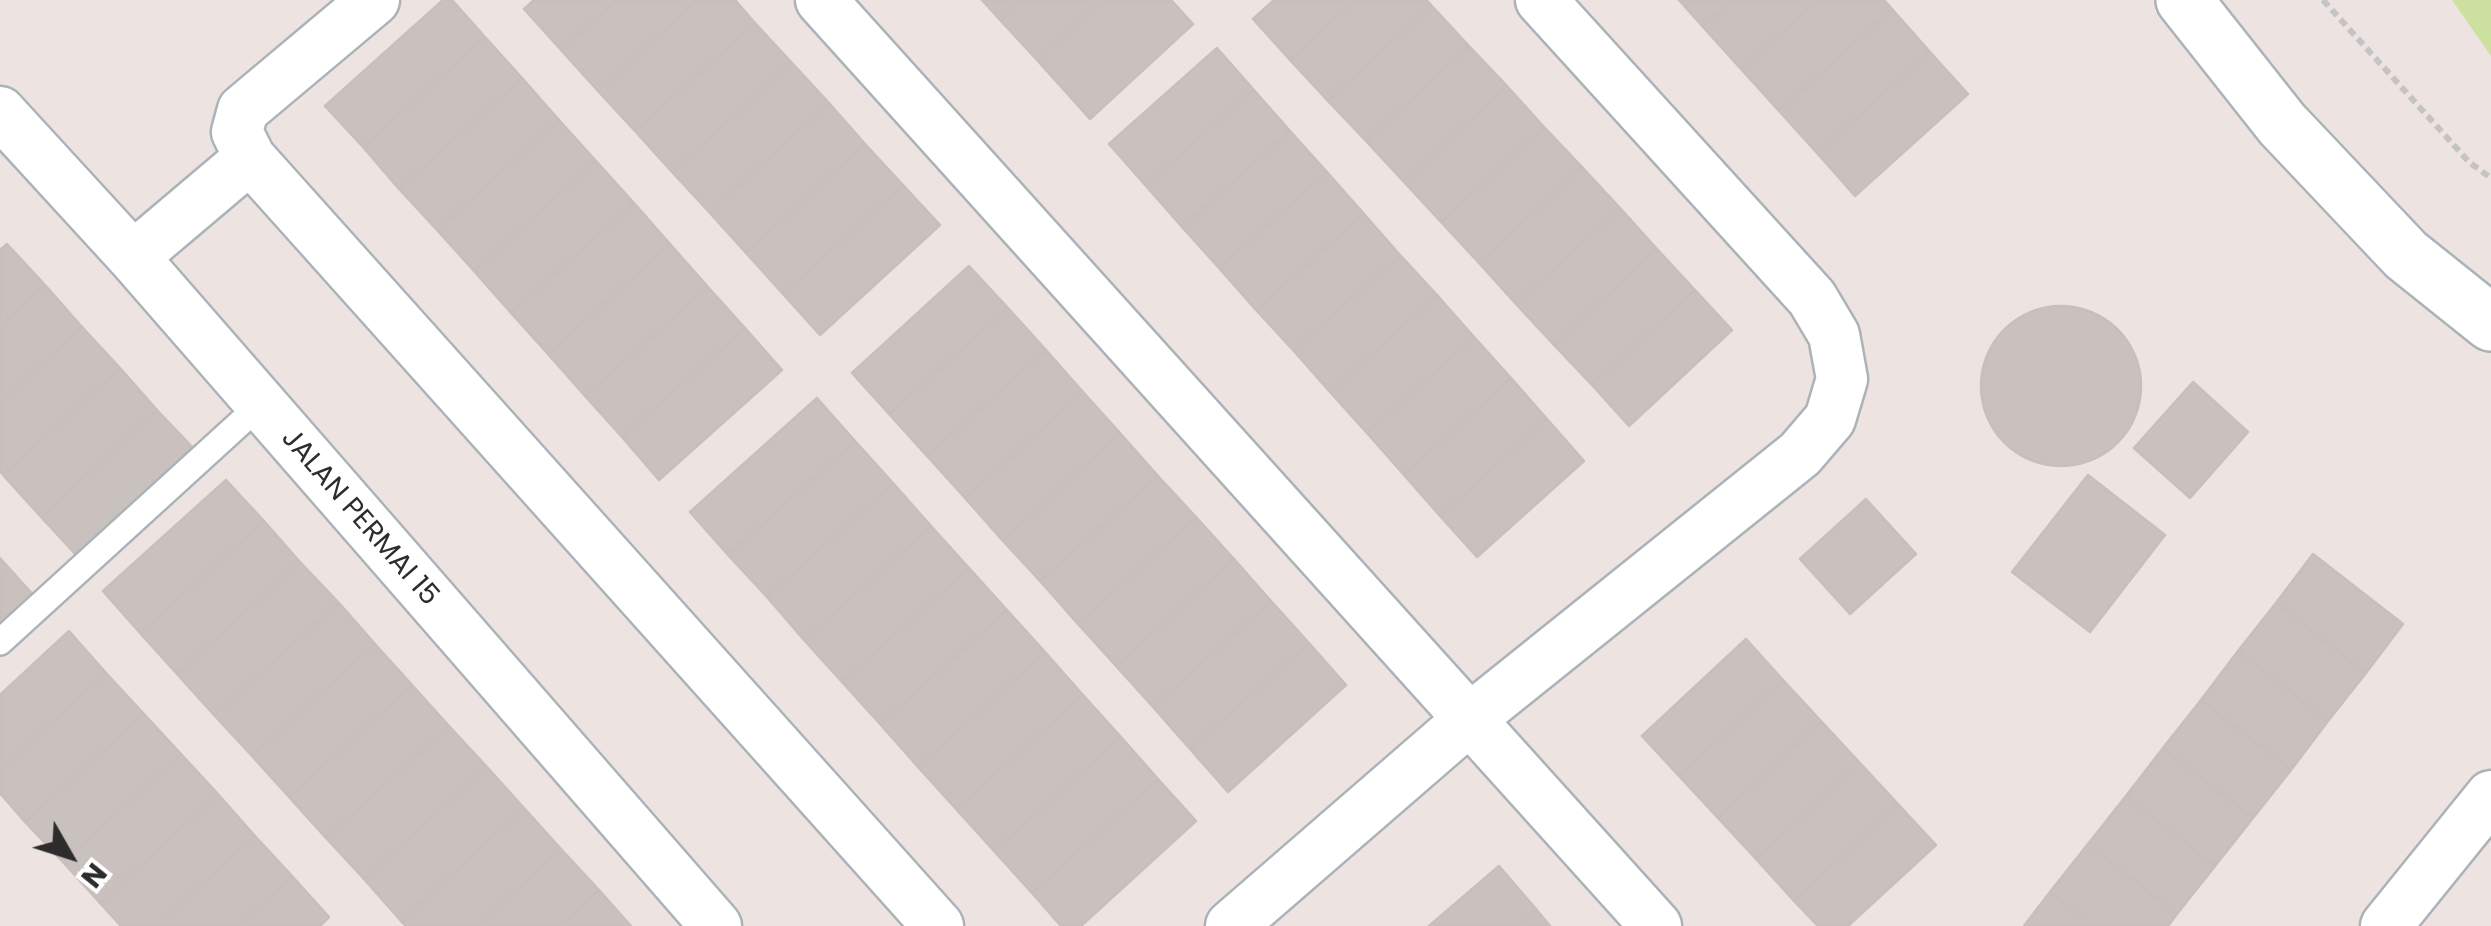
<!DOCTYPE html>
<style>
body{margin:0}
#map{position:relative;width:2491px;height:926px;overflow:hidden;background:#ede3e0;font-family:Poppins,sans-serif}
canvas{display:block}
.north{position:absolute;left:20px;top:806px;width:100px;height:100px;-webkit-text-stroke:8px #fff;paint-order:stroke;rotate:129deg;font-size:28px;font-weight:700;line-height:40px;text-align:center;color:#2c2c2c}
.north::after{content:'';display:block;margin:auto;width:35px;height:45px;background:#2c2c2c;clip-path:polygon(50% 0,100% 100%,50% 72%,0 100%)}
</style>
<div id="map">
<canvas width="2491" height="926"></canvas>
<div class="north">N</div>
</div>
<script>
const ctx = document.querySelector('canvas').getContext('2d');
ctx.lineJoin = 'round';
function fill(path, color) { ctx.fillStyle = color; ctx.fill(path, 'evenodd'); }
function strokePath(path, color, width, dash) { ctx.strokeStyle = color; ctx.lineWidth = width; ctx.lineCap = dash ? 'butt' : 'round'; ctx.setLineDash(dash || []); ctx.stroke(path); }
function label(font, color, halo, rows, align = 'center') {
  ctx.font = font + ' Poppins,sans-serif'; ctx.lineWidth = 8; ctx.setLineDash([]); ctx.textBaseline = 'middle'; ctx.strokeStyle = halo; ctx.fillStyle = color; for (const [text, x, y, turn = 0] of rows) {
    ctx.save(); ctx.translate(x, y); ctx.rotate((+turn || 0) * Math.PI / 180); ctx.textAlign = isNaN(turn) ? turn : align; if (halo) ctx.strokeText(text, 0, 0); ctx.fillText(text, 0, 0); ctx.restore();
  }
}
fill(new Path2D(`
 M2452 0H2491V56Z`), '#cce0a0');
const building = new Path2D(`
 M443 0H452L485 37 363 147 325 106Z
 M534 0H616L561 50 524 9Z
 M616 0H697L598 91 561 50Z
 M697 0H735L755 23 635 131 598 91Z
 M982 0H1022L1000 20Z
 M1022 0H1103L1037 60 1000 20Z
 M1103 0H1171L1193 24 1090 119 1037 60Z
 M1274 0H1355L1290 60 1253 19Z
 M1355 0H1426L1431 5 1328 101 1290 60Z
 M1679 0H1733L1703 27Z
 M1733 0H1818L1741 69 1703 27Z
 M1818 0H1884L1892 9 1779 111 1741 69Z
 M1431 5 1469 46 1366 141 1328 101Z
 M1892 9 1930 52 1817 153 1779 111Z
 M755 23 792 63 672 172 635 131Z
 M485 37 522 78 399 189 363 147Z
 M1469 46 1507 86 1404 182 1366 141Z
 M1217 48 1253 89 1146 186 1109 144Z
 M1930 52 1968 94 1855 196 1817 153Z
 M792 63 829 103 709 212 672 172Z
 M522 78 559 120 437 230 399 189Z
 M1507 86 1544 127 1441 222 1404 182Z
 M1253 89 1290 131 1182 227 1146 186Z
 M829 103 865 144 746 253 709 212Z
 M559 120 596 161 474 271 437 230Z
 M1544 127 1582 167 1479 263 1441 222Z
 M1290 131 1327 172 1219 268 1182 227Z
 M865 144 903 185 783 294 746 253Z
 M596 161 634 203 511 313 474 271Z
 M1582 167 1620 208 1516 304 1479 263Z
 M1327 172 1364 214 1256 310 1219 268Z
 M903 185 940 225 820 335 783 294Z
 M634 203 670 244 548 354 511 313Z
 M1620 208 1657 249 1554 345 1516 304Z
 M1364 214 1400 255 1293 350 1256 310Z
 M7 244 45 285 0 326V250Z
 M670 244 708 287 585 396 548 354Z
 M1657 249 1695 290 1592 385 1554 345Z
 M1400 255 1437 295 1330 392 1293 350Z
 M969 266 1008 308 889 414 852 373Z
 M45 285 82 327 0 402V326Z
 M708 287 745 328 622 437 585 396Z
 M1695 290 1732 330 1629 426 1592 385Z
 M1437 295 1474 337 1367 433 1330 392Z
 M1981 386a80 80 0 1 1 160 0a80 80 0 1 1-160 0Z
 M1008 308 1046 350 927 456 889 414Z
 M82 327 120 368 3 475 0 471V402Z
 M745 328 782 370 659 480 622 437Z
 M1474 337 1511 378 1404 475 1367 433Z
 M1046 350 1083 392 965 498 927 456Z
 M120 368 157 410 41 517 3 475Z
 M1511 378 1547 419 1440 516 1404 475Z
 M2193 382 2248 432 2190 498 2134 448Z
 M1083 392 1120 433 1003 541 965 498Z
 M817 398 855 441 728 555 690 512Z
 M157 410 196 451 79 558 41 517Z
 M1547 419 1584 461 1477 557 1440 516Z
 M1120 433 1158 476 1040 581 1003 541Z
 M855 441 893 483 767 597 728 555Z
 M2088 475 2165 535 2090 632 2012 572Z
 M1158 476 1196 517 1078 624 1040 581Z
 M226 480 264 521 140 633 103 591Z
 M893 483 931 526 804 640 767 597Z
 M1866 499 1916 554 1850 614 1800 559Z
 M1196 517 1234 559 1116 666 1078 624Z
 M264 521 300 562 177 674 140 633Z
 M931 526 969 568 842 682 804 640Z
 M2313 554 2403 624 2366 673 2276 603Z
 M0 558 35 597 0 629Z
 M1234 559 1271 601 1153 707 1116 666Z
 M300 562 339 603 214 715 177 674Z
 M969 568 1007 610 880 724 842 682Z
 M1271 601 1309 643 1190 749 1153 707Z
 M339 603 375 644 252 756 214 715Z
 M2276 603 2366 673 2328 721 2238 651Z
 M1007 610 1045 652 918 767 880 724Z
 M69 631 106 673 0 770V695Z
 M1746 639 1783 680 1679 776 1642 736Z
 M1309 643 1346 685 1228 792 1190 749Z
 M375 644 412 685 289 797 252 756Z
 M2238 651 2328 721 2291 770 2201 700Z
 M1045 652 1083 695 956 809 918 767Z
 M106 673 144 714 25 822 0 793V770Z
 M1783 680 1821 721 1718 818 1679 776Z
 M412 685 449 726 326 838 289 797Z
 M1083 695 1121 737 994 851 956 809Z
 M2201 700 2291 770 2253 818 2163 748Z
 M144 714 181 754 63 862 25 822Z
 M1821 721 1860 763 1756 859 1718 818Z
 M449 726 487 767 364 879 326 838Z
 M1121 737 1158 779 1032 893 994 851Z
 M2163 748 2253 818 2215 866 2126 796Z
 M181 754 218 794 100 903 63 862Z
 M1860 763 1898 804 1794 901 1756 859Z
 M487 767 524 808 401 921 364 879Z
 M1158 779 1196 821 1081 926H1061L1032 893Z
 M218 794 255 836 156 926H121L100 903Z
 M2126 796 2215 866 2177 914 2088 844Z
 M1898 804 1936 845 1848 926H1818L1794 901Z
 M524 808 561 849 477 926H406L401 921Z
 M255 836 292 876 238 926H156Z
 M2088 844 2177 914 2168 926H2093L2050 892Z
 M561 849 599 890 560 926H477Z
 M1499 866 1536 909 1516 926H1429Z
 M292 876 329 917 320 926H238Z
 M599 890 631 926H560Z
 M2050 892 2093 926H2024Z
 M1536 909 1550 926H1516Z`);
fill(building, '#c9c1be');
strokePath(building, '#c9beb9', 2.5);
const lane = new Path2D(`
 M0 642 261 404`);
const street = new Path2D(`
 M821 0 1656 926
 M0 112 133 257 716 926
 M250 158 237 132 243 110 374 0
 M133 257 250 158 938 926
 M1231 926 1471 718 1800 454 1830 419 1842 379 1834 335 1812 298 1541 0
 M2386 926 2491 796`);
const secondary = new Path2D(`
 M2184 0 2282 124 2406 255 2491 323`);
strokePath(lane, '#acb3b8', 30);
strokePath(street, '#acb3b8', 55);
strokePath(secondary, '#acb3b8', 60);
strokePath(new Path2D(`
 M2323 0 2469 162 2491 178`), '#c4c4c4', 6, [8, 5]);
strokePath(lane, '#fff', 25);
strokePath(street, '#fff', 50);
strokePath(secondary, '#fff', 55);
label('28px', '#2c2c2c', '#fff', [
 ["JALAN PERMAI 15",359,518,49]
]);
</script>
